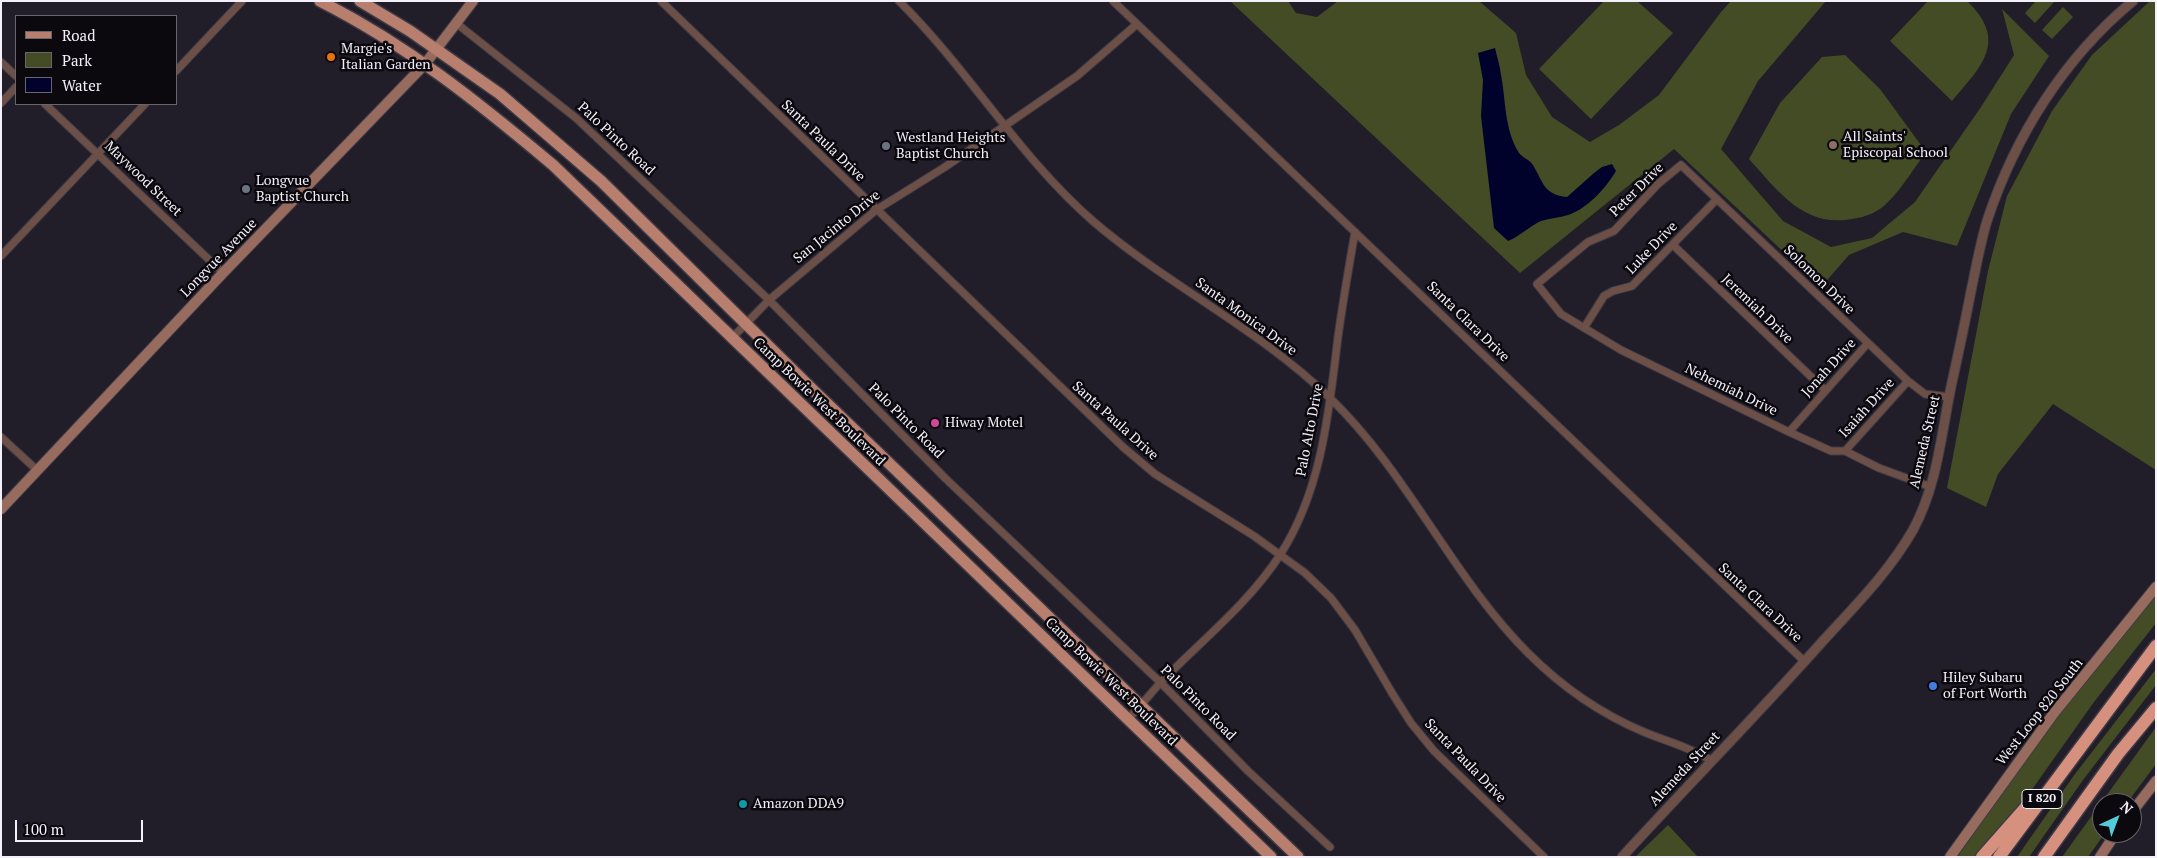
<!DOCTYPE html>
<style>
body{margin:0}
#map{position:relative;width:2157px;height:858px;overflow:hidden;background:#221e29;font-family:"PT Serif",serif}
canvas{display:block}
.frame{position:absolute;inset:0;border:2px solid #f3f0f9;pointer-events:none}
.legend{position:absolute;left:15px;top:15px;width:162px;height:90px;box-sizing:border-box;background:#0b090e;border:1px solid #68656c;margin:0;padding:6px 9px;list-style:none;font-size:15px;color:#f3f0f9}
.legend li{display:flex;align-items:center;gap:10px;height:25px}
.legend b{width:25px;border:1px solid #68656c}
.north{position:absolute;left:2092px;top:793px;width:50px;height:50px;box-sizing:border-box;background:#0b090e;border:1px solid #68656c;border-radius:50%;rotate:43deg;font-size:14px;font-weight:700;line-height:20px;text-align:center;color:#f3f0f9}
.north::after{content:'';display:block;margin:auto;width:18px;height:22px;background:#53cbdb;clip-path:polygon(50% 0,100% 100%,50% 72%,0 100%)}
.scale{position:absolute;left:15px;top:820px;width:128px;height:22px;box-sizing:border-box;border:2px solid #f3f0f9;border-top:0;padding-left:6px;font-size:15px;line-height:18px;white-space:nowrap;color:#f3f0f9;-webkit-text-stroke:4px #0b090e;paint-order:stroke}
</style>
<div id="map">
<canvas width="2157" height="858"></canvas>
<div class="frame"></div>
<ul class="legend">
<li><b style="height:6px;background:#b87f6f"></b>Road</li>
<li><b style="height:14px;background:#434c25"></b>Park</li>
<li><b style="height:14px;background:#00022c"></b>Water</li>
</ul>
<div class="north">N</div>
<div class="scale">100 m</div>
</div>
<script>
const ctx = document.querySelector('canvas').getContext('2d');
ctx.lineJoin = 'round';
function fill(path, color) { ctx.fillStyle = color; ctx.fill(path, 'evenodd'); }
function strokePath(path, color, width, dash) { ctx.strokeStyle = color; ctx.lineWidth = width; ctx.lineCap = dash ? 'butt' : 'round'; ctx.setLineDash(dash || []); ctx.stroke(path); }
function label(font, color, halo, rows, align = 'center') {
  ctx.font = font + ' "PT Serif",serif'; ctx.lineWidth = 5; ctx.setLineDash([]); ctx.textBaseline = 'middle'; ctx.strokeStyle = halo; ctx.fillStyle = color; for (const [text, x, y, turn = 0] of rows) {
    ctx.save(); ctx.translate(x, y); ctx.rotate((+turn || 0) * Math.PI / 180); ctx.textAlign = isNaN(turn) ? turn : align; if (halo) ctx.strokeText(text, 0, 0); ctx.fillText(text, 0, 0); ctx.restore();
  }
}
fill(new Path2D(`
 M1230 1H1288L1296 13 1317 17 1338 1H1479L1516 33 1526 75 1552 117 1590 142 1619 125 1659 95 1721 12 1731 1H1826L1758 81 1721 149 1783 221 1831 247 1872 238 1915 202 1981 107 2014 55 2002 9 2049 56 2011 114 1957 246 1903 232 1849 255 1821 287 1674 149 1520 273Z
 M1604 1H1637L1673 33 1591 119 1539 69Z
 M1928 1H1967C2009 41 1981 67 1952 101L1890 41Z
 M2036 1H2055L2035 23 2025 13Z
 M2150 1H2156V470L2053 404 1998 474 1986 507 1947 488 1988 271 2007 196 2052 111 2092 55Z
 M2063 7 2073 17 2052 39 2042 30Z
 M1845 55 1880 89 1926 152C1914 168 1903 187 1889 201 1879 212 1866 217 1852 219 1804 228 1778 191 1749 159L1780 103 1822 57Z
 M2156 593V623L2094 702 2021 805 1976 857H1957L2061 711Z
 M2156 669V685L2083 780 2029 857H2017L2075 774Z
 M2156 727V764L2127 803H2102V833H2105L2088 857H2062Z
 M1668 825 1698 857H1635Z`), '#434c25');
fill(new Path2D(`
 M1495 48C1497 57 1500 66 1501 75 1506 100 1504 129 1519 153 1523 158 1530 160 1533 165 1543 182 1544 195 1567 197L1594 173 1602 167 1612 164 1616 171C1606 188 1587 209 1568 215 1559 218 1550 218 1541 221 1530 226 1520 236 1508 241L1494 228 1481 116 1483 80 1478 53Z`), '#00022c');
const minor = new Path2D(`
 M661 1 1123 447 1155 474 1254 536 1305 573 1331 598 1355 630 1392 693 1411 723 1434 751 1544 857
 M899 1C969 70 1019 157 1094 222 1169 286 1259 329 1330 398 1408 473 1452 577 1528 653 1561 686 1601 714 1644 732 1668 742 1690 747 1712 761
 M1113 1 1805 662
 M456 23 576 118 769 300 945 478 1161 683 1248 771 1330 847
 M1 62 16 76
 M176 71 242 1
 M1 103 16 87
 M45 104 223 273
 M1673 245 1825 390
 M1 256 145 104
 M1584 328 1604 296 1613 291 1632 286 1717 199
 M732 338 769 300 876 210 945 167 1077 76 1137 24
 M1789 432 1868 343
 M1 437 38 471
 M1845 451 1908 381
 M1931 487 1879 468 1845 451H1831L1789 432 1621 350 1561 314 1537 284 1588 242 1614 231 1658 184 1681 165 1908 381 1925 394 1949 397
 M1128 719C1140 707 1150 694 1161 682 1201 641 1249 603 1280 555 1322 490 1329 411 1338 337 1343 301 1349 266 1355 232`);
const tertiary = new Path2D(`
 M1622 857C1688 785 1757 715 1822 642 1854 607 1889 572 1913 530 1937 486 1941 436 1951 387 1958 355 1965 323 1971 291 1976 268 1980 244 1987 221 2015 136 2064 58 2133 1`);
const secondary = new Path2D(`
 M1 509 223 273 425 64 473 1
 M2132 812 2156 781
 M1950 857 2054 713 2156 587
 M2100 857 2116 833`);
const primary = new Path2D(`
 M320 1C407 45 478 102 553 165L1271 857
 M360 1 410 31 500 94 601 181 814 391 1298 857`);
const motorway = new Path2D(`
 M1982 857 2027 806
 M1999 857 2156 646
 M2044 857 2118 754 2156 708`);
strokePath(minor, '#3f3b46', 9);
strokePath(tertiary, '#3f3b46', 11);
strokePath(secondary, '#3f3b46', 12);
strokePath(primary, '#3f3b46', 14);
strokePath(motorway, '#3f3b46', 15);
strokePath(minor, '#6c5048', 7);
strokePath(tertiary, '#6c5048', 9);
strokePath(secondary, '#976b5e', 10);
strokePath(primary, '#b87f6f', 11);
strokePath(motorway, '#d6917e', 12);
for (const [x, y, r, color] of [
 [331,57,5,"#e8710a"],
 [1833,145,5,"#8d6e63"],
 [886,146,5,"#6b7280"],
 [246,189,5,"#6b7280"],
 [935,423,5,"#d1479c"],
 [1933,686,5,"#3f7fe0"],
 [743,804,5,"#0f9aa8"]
]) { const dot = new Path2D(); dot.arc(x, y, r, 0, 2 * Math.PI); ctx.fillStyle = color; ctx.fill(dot); strokePath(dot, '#0b090e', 2); }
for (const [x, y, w] of [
 [2042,799,40]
]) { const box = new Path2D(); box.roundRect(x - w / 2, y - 9.5, w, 19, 4); ctx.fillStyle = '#0b090e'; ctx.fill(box); strokePath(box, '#f3f0f9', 1); }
label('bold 12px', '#f3f0f9', null, [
 ["I 820",2042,799]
]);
label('14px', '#f3f0f9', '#0b090e', [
 ["Margie's",341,49],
 ["Italian Garden",341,65],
 ["All Saints'",1843,137],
 ["Episcopal School",1843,153],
 ["Westland Heights",896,138],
 ["Baptist Church",896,154],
 ["Longvue",256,181],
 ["Baptist Church",256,197],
 ["Hiway Motel",945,423],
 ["Hiley Subaru",1943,678],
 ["of Fort Worth",1943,694],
 ["Amazon DDA9",753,804]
], 'left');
label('14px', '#f3f0f9', '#0b090e', [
 ["Palo Pinto Road",616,139,43],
 ["Santa Paula Drive",823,141,44],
 ["Maywood Street",143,179,44],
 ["Peter Drive",1637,190,-45],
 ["San Jacinto Drive",837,227,-39],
 ["Luke Drive",1652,248,-46],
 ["Longvue Avenue",219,258,-46],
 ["Solomon Drive",1819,280,44],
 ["Jeremiah Drive",1757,309,44],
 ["Santa Monica Drive",1246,317,36],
 ["Santa Clara Drive",1468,322,44],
 ["Jonah Drive",1829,368,-48],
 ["Nehemiah Drive",1731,390,26],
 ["Camp Bowie West Boulevard",819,402,44],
 ["Isaiah Drive",1867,408,-48],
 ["Palo Pinto Road",906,421,45],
 ["Santa Paula Drive",1115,421,42],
 ["Palo Alto Drive",1310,430,-79],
 ["Alemeda Street",1925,442,-77],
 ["Santa Clara Drive",1760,603,43],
 ["Camp Bowie West Boulevard",1111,682,44],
 ["Palo Pinto Road",1198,703,45],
 ["West Loop 820 South",2040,712,-52],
 ["Santa Paula Drive",1465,761,46],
 ["Alemeda Street",1685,769,-47]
]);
</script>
